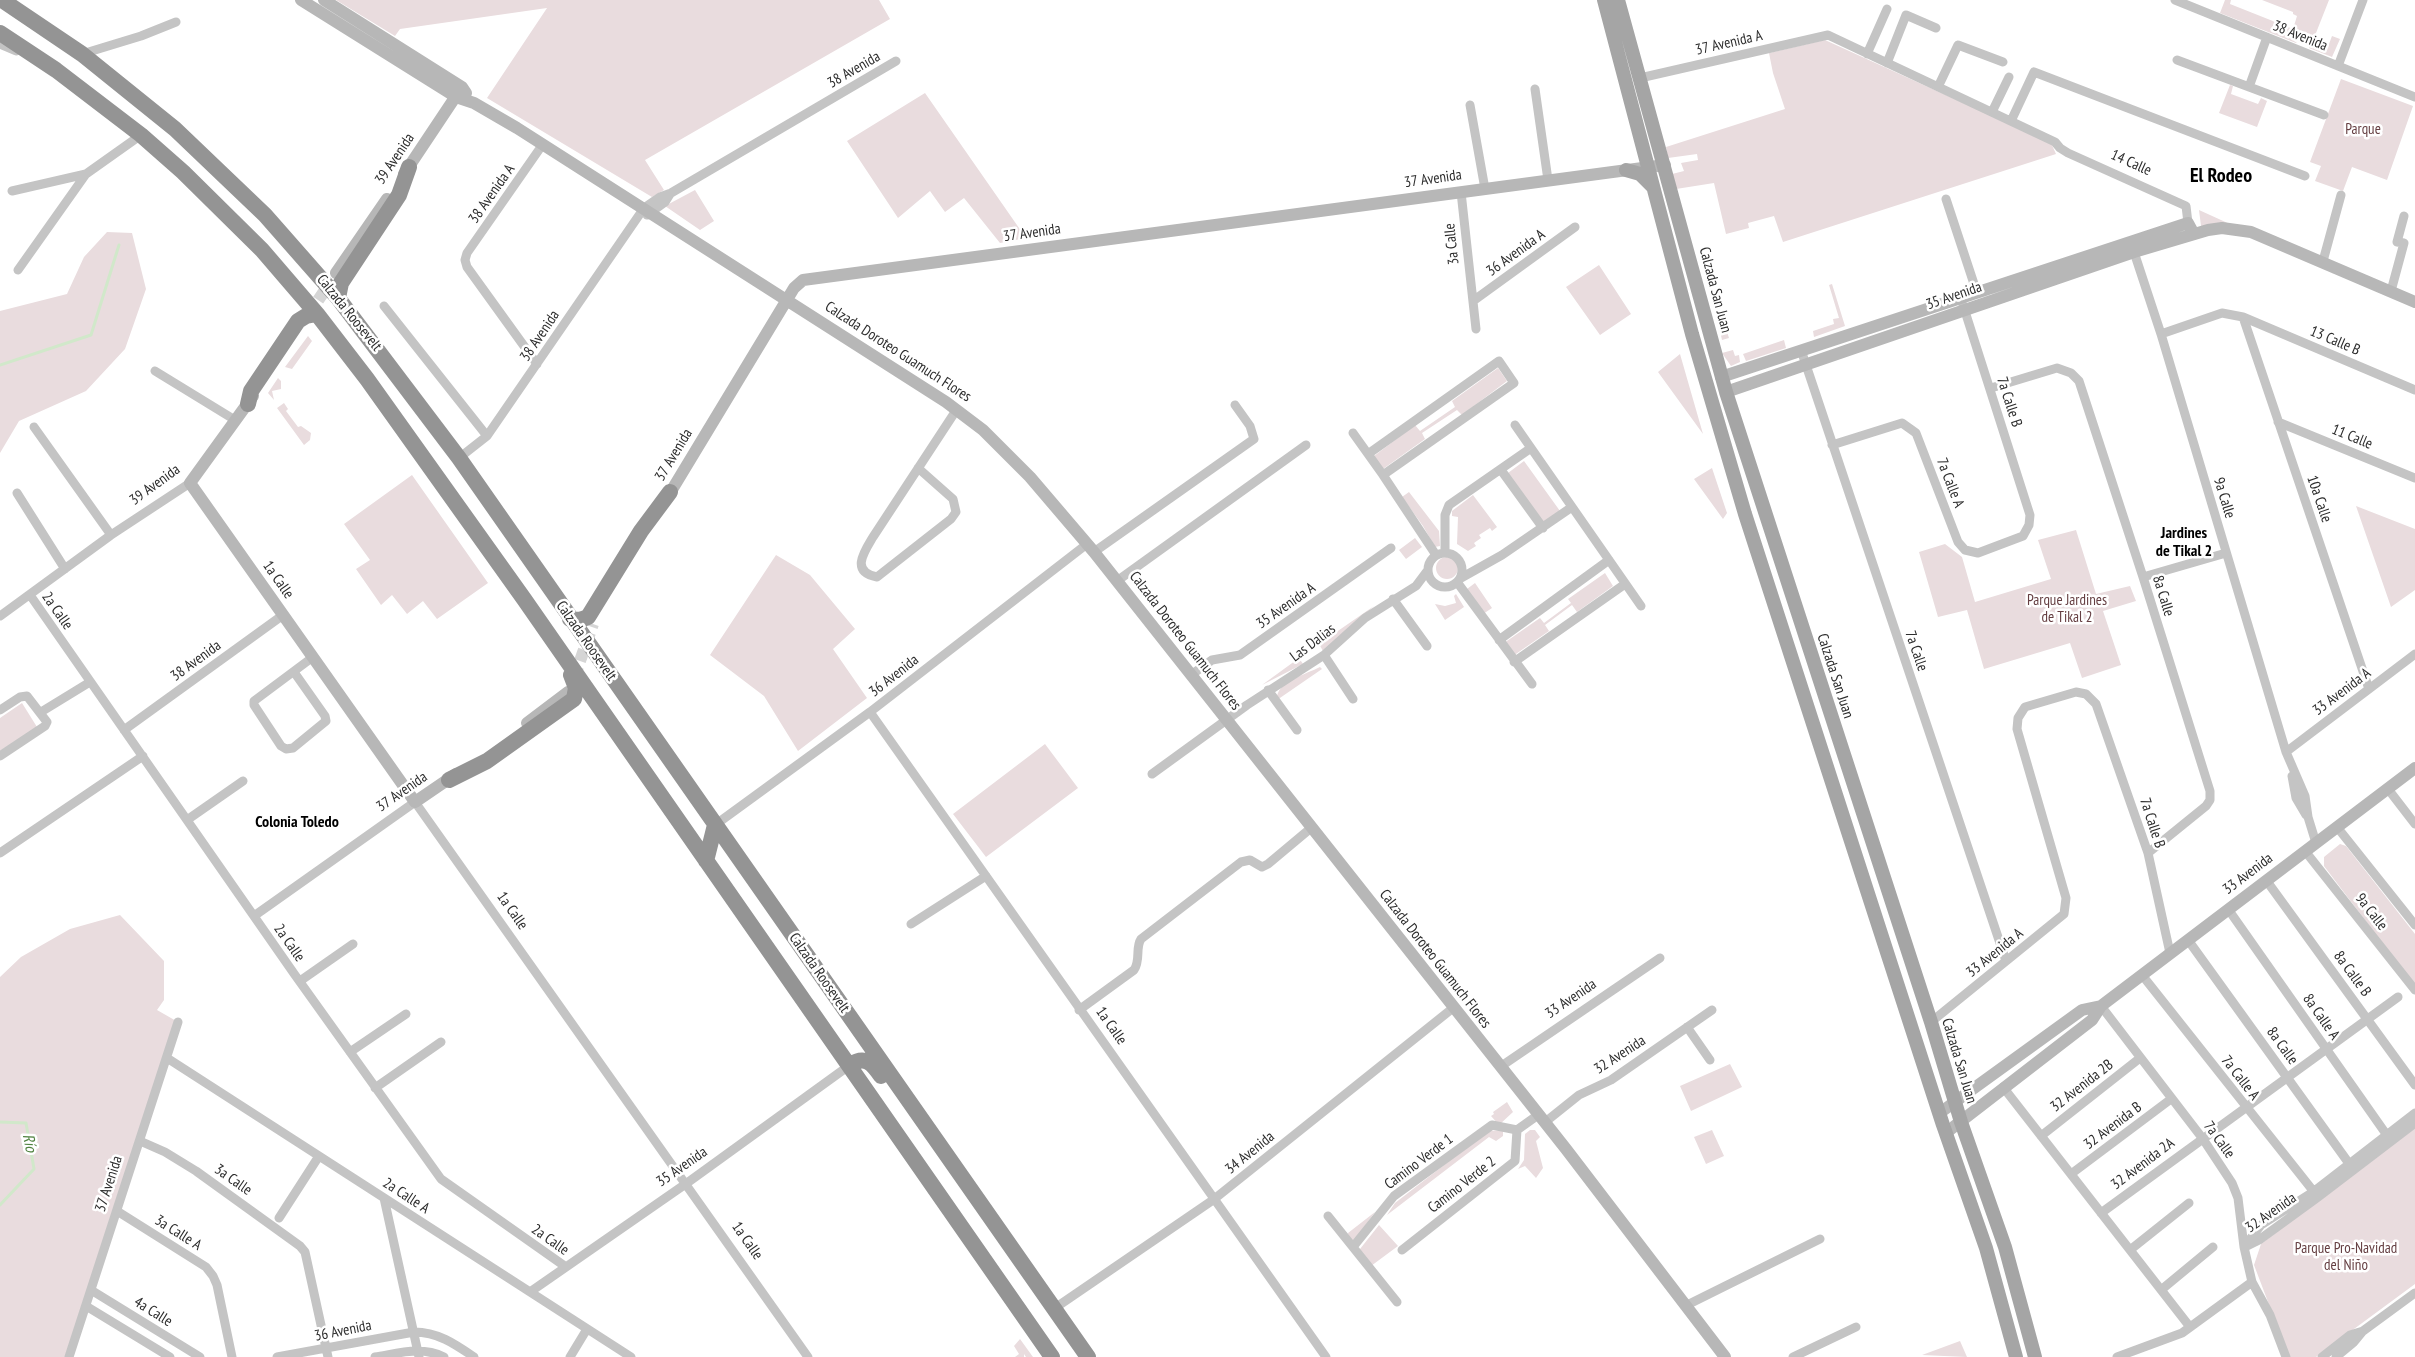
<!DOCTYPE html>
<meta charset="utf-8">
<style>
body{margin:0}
canvas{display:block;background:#fff}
</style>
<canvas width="2415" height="1357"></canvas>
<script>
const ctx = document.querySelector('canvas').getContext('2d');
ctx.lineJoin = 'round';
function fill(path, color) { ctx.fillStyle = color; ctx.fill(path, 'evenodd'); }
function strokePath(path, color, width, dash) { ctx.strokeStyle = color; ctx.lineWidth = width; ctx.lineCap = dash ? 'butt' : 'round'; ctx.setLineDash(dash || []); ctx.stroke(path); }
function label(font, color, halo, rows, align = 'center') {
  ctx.font = font + ' "PT Sans Narrow",sans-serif'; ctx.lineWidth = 5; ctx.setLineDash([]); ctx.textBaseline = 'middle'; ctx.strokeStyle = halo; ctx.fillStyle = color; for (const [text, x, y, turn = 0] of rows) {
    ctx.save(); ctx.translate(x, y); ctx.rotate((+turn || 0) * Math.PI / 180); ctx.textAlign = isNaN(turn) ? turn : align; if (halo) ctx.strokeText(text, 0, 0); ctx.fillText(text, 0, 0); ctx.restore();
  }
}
fill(new Path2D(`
 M336 0H879L890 19 645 160 664 190 652 197 487 98 547 8 400 29 395 36Z
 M2225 0H2231L2230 4 2293 29 2297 16 2293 14V12L2262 0H2329L2314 38 2329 44 2332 36 2340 39 2332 57 2309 48 2313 38 2302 33 2296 43 2220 13Z
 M1825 40 2051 143 2056 154 1783 242 1774 216 1748 223 1749 228 1726 234 1714 183 1676 189 1672 174 1684 171 1681 163 1698 160 1697 154 1668 158 1666 147 1785 109 1773 73 1769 53Z
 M2341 79 2413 106 2387 180 2352 167 2343 191 2315 181 2321 166 2310 162Z
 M2230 85 2233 86 2231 94 2258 104 2261 98 2267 101 2257 127 2219 113Z
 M925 93 1026 238 1000 243 964 198 945 212 930 191 898 218 847 141Z
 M695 190 714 221 700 230 665 206Z
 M2199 210 2232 225 2201 226Z
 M107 232 132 233 146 289 125 349 86 391 19 421 0 453V311L67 294 84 257Z
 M1599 265 1631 314 1600 335 1566 287Z
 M1832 284 1845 326 1814 337 1813 331 1834 324 1833 319 1839 318 1829 285Z
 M1723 319 1729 338 1722 340 1718 322Z
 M308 336 312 341 292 369 285 367Z
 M1784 340 1786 348 1746 361 1743 354Z
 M1733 350 1735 356 1739 355 1740 362 1731 366 1722 353Z
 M1680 354 1703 434 1658 372Z
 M1498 368 1507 381 1462 415 1457 410 1422 433 1425 439 1383 469 1374 456 1415 425 1420 431 1455 407 1452 401Z
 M278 378 281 381V389L272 391 274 400 268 393Z
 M284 403 288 409 286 411 298 427 301 426 311 433 310 440 304 445 277 408Z
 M1524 461 1560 511 1544 523 1508 473Z
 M1712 468 1727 513 1723 519 1694 479Z
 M412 475 488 583 437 619 423 601 407 614 392 595 381 605 356 569 370 560 344 524Z
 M1409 492 1439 531 1440 546 1435 547 1423 526 1402 497Z
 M1473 495 1497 527 1492 531 1490 528 1479 535 1481 538 1474 543 1476 546 1468 551 1457 544 1458 517 1452 516V511Z
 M2356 506 2415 529V590L2391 607Z
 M2076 530 2096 594 2130 586 2136 601 2103 611 2121 665 2082 678 2070 643 1984 669 1967 610 1938 617 1919 552 1945 544 1962 557 1975 602 2051 579 2038 540Z
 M1415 538 1422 547 1406 559 1399 550Z
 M776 555 810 575 855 629 833 649 867 698 798 751 764 696 710 655Z
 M1436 568a11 11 0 1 1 22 0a11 11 0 1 1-22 0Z
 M1605 573 1613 586 1577 612 1572 605 1545 625 1549 631 1513 656 1504 643 1540 618 1544 623 1571 603 1568 599Z
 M1475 583 1492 608 1483 614 1467 589Z
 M1456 594 1464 607 1445 620 1435 604 1445 606 1456 603 1454 596Z
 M1374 606 1323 651 1319 644Z
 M1299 658 1303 664 1262 685Z
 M1320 667 1322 669 1277 700C1275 682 1307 674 1320 667Z
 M22 703 37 727 0 751V718Z
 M1045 744 1078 788 986 857 953 814Z
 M2340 844 2346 846 2415 934V986L2324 866V857Z
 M120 915 164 961V1000L157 1010 178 1022 69 1357H0V977L21 957 70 929Z
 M1730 1064 1742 1087 1691 1111 1680 1086Z
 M1507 1102 1513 1112 1499 1125 1491 1116 1494 1114 1493 1112Z
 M2415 1128V1284L2316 1357H2289L2254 1265 2261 1244Z
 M1503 1130V1136L1496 1141 1489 1137 1387 1215 1395 1203 1488 1131Z
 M1530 1130H1535L1540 1137 1536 1141 1543 1168 1536 1178 1525 1166 1518 1169 1524 1160 1525 1134Z
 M1712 1130 1724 1156 1706 1164 1694 1137Z
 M1375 1212 1356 1238 1352 1241 1349 1239 1348 1233Z
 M1379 1225 1398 1246 1371 1266 1361 1254 1360 1249Z
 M1020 1339 1033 1357H1026L1024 1354V1357H1015L1019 1354 1014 1346Z
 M1960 1341 1967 1357 1922 1355Z`), '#e9dcde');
strokePath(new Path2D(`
 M0 365 91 335 119 245
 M0 1122 26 1123 34 1169 0 1205`), '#d1e8ca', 3);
strokePath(new Path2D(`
 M308 315 332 280
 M574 678 593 624`), '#d5d5d5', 12, [12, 6]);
strokePath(new Path2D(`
 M2175 0 2415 97
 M0 44 16 51
 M82 54 141 36 176 22
 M1867 54 1887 9
 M2177 60 2324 115
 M1887 63 1906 15 1936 28
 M2338 66 2363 0
 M1640 78 1828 35 2055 142 2060 148 2068 153 2186 206 2188 223
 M1938 87 1958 45 2003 62
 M2249 87 2267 37
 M1535 89 1548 180
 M1470 105 1485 189
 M1992 112 2009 77
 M2011 121 2034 72 2305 176
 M12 191 86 174
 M1461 192 1476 329
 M1946 199 1977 293
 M647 215 665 202 670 194
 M2132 246 2161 334 2286 752 2305 796 2308 817 2316 843
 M2323 261 2341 195
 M18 270 86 174 141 135
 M2391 291 2404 243 2397 242 2404 216
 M1473 301 1575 227
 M384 306 487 436
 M2243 317 2369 689
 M2161 334 2222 313 2243 317 2415 390
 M1801 350 2006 961
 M537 364 467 267 465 260 467 253 543 144
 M155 371 235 420
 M1991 388 2057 368 2071 373 2079 381 2143 577 2210 791V800L2206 806 2148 853
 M2278 422 2415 478
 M1515 425 1641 606
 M34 427 111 535
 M1353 433 1383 475 1436 555
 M1832 445 1902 423 1916 433 1958 542 1965 550 1978 553 2023 536 2029 525 2030 515 1963 305
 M1368 454 1499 361 1514 383 1383 475
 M459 458 487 436 644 208 660 197 671 193 896 61
 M918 468 953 499 956 512 951 519 877 577C850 572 864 552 873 537L957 409
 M1501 470 1543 528
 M17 493 65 569
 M1094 552 1254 439 1250 426 1235 405
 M1445 552V515L1449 505 1531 448
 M1428 570a17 17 0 1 1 34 0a17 17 0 1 1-34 0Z
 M2143 577 2226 553
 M1461 578 1502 555 1572 507
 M1117 581 1306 445
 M1457 582 1532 684
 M30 595 295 975 441 1179 566 1267
 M1393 599 1427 646
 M0 616 111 535 190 483
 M1499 640 1609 560
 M1324 655 1353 699
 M1514 662 1625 584
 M294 672 325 716 326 721 293 748 286 749 281 746 254 705V701L313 657
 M1191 675 1212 660 1240 655 1391 548
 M1268 690 1297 730
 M0 710 20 697 27 696 47 722 45 726 0 756
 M41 712 90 682
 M870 712 1326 1357
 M124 730 283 615
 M2286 752 2415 654
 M1152 774 1247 705 1324 655 1365 618 1416 586 1428 570
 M2292 776 2296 798 2306 815
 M2388 789 2415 824
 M187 820 243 781
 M715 825 870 712 1087 544
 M2337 827 2415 925
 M2305 851 2415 990
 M0 853 143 756
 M2266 880 2415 1085
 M2228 909 2391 1141
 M254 916 415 802 808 1357
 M911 924 986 876
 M2188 940 2353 1169
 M2142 975 2318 1197
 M300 981 353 944
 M2101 1006 2203 1139 2232 1183 2238 1198 2244 1247 2252 1282 2270 1315 2286 1357
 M1079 1010 1134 970C1141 960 1135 948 1141 939L1241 862 1250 860 1262 867 1268 864 1311 828
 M1931 1022 2064 914 2066 898 2017 729 2018 718 2025 707 2076 692 2086 694 2096 704 2148 853 2170 953
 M1687 1027 1710 1060
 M350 1052 406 1014
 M167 1058 631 1357
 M1500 1067 1660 958
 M2003 1087 2190 1327
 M375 1088 441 1042
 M1544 1123 1579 1095 1611 1080 1712 1010
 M1517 1130 1538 1115
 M2041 1136 2140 1058
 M140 1141 165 1152 196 1171 300 1246 305 1252 328 1357
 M2071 1174 2171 1099
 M384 1198 419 1357
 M117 1211 206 1267 213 1276 217 1285 232 1357
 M2101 1213 2398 997
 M1328 1216 1397 1302
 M279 1218 319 1156
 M1353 1247 1394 1196 1492 1125 1517 1130
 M2244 1247 2261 1225 2313 1192 2415 1113
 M2245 1247 2259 1240 2318 1197 2415 1123
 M1402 1250 1515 1161 1517 1130
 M2130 1250 2189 1203
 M91 1290 200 1357
 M2161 1290 2213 1247
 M530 1292 687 1183 850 1065
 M1687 1305 1820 1239
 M86 1306 170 1357
 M1055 1308 1213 1200 1453 1008
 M69 1357 178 1022
 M277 1357 414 1332C438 1332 455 1344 474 1357
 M375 1357C400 1353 421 1346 444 1357
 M570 1357 587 1329
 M1793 1357 1856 1327
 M2117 1357 2182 1333 2252 1282
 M2322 1357 2350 1335 2363 1331
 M2336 1357 2354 1342 2363 1331 2415 1293`), '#c4c4c4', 9);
strokePath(new Path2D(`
 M301 0 456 97 474 103 517 128 946 402 983 430 1030 477 1094 552 1566 1149 1725 1357
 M324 0 462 87 466 93
 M404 174 462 87
 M336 273 387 199
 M1721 377 2188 223 2194 234
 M1726 392 2134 252 2208 230 2222 228 2251 232 2415 302
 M253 396 190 483 415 802 456 774
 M667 498 794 288 803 280 1665 165
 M527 723 568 692
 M1941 1112 2082 1010 2101 1006
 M1947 1132 2092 1020 2101 1006 2415 768`), '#b7b7b7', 12);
strokePath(new Path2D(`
 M1604 0 1692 334 1745 514 1943 1125 1986 1248 2016 1357
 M1618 0 1726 392 1931 1022 1961 1122 2005 1247 2035 1357
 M1626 170 1640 174 1652 186`), '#a5a5a5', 14);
strokePath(new Path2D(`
 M2 0 82 54 175 129 265 215 338 298 459 458 1088 1357
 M0 33 56 70 141 135 183 172 262 250 317 314 367 379 524 599 1052 1357
 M338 298 341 283 399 195 409 167
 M248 404 251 391 298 321 306 316 317 314
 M570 619 580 620 588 617 641 531 670 492
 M449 780 487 761 574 699 576 688 571 675
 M706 861 715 825
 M850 1065C865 1055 872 1063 881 1076`), '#949494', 16);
label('15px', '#2d2d2d', '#fff', [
 ["38 Avenida",2300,36,22],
 ["37 Avenida A",1729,43,-13],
 ["38 Avenida",854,70,-30],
 ["39 Avenida",395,159,-56],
 ["14 Calle",2131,163,24],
 ["37 Avenida",1433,179,-8],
 ["38 Avenida A",492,194,-55],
 ["37 Avenida",1032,233,-8],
 ["3a Calle",1452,244,-96],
 ["36 Avenida A",1516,253,-36],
 ["Calzada San Juan",1715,290,75],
 ["35 Avenida",1954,296,-19],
 ["Calzada Roosevelt",349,313,51],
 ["38 Avenida",540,336,-56],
 ["13 Calle B",2335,341,23],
 ["Calzada Doroteo Guamuch Flores",898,352,33],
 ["7a Calle B",2009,402,72],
 ["11 Calle",2352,437,22],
 ["37 Avenida",674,455,-59],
 ["7a Calle A",1950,483,69],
 ["39 Avenida",155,485,-36],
 ["9a Calle",2224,498,73],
 ["10a Calle",2319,499,71],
 ["1a Calle",278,580,55],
 ["8a Calle",2163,596,73],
 ["35 Avenida A",1286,606,-35],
 ["2a Calle",57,611,55],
 ["Calzada Roosevelt",586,641,55],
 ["Calzada Doroteo Guamuch Flores",1185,641,52],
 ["Las Dalias",1313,643,-37],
 ["7a Calle",1916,651,71],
 ["38 Avenida",196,661,-36],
 ["36 Avenida",894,676,-38],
 ["Calzada San Juan",1835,676,72],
 ["33 Avenida A",2342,692,-37],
 ["37 Avenida",402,792,-35],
 ["7a Calle B",2152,823,72],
 ["33 Avenida",2248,874,-37],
 ["1a Calle",512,911,55],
 ["9a Calle",2371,912,52],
 ["2a Calle",289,943,55],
 ["33 Avenida A",1995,953,-39],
 ["Calzada Doroteo Guamuch Flores",1435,959,52],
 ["Calzada Roosevelt",819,973,55],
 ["8a Calle B",2352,974,54],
 ["33 Avenida",1571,999,-34],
 ["8a Calle A",2321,1017,55],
 ["1a Calle",1111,1026,55],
 ["8a Calle",2282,1046,54],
 ["32 Avenida",1620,1055,-33],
 ["Calzada San Juan",1959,1061,73],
 ["7a Calle A",2240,1078,52],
 ["32 Avenida 2B",2082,1086,-38],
 ["32 Avenida B",2113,1126,-37],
 ["7a Calle",2219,1140,54],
 ["34 Avenida",1250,1153,-39],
 ["Camino Verde 1",1419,1162,-37],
 ["32 Avenida 2A",2143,1164,-37],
 ["35 Avenida",682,1167,-35],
 ["3a Calle",233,1180,35],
 ["37 Avenida",109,1184,-72],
 ["Camino Verde 2",1462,1185,-38],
 ["2a Calle A",406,1196,33],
 ["32 Avenida",2271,1213,-35],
 ["3a Calle A",178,1233,32],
 ["2a Calle",550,1240,35],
 ["1a Calle",747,1241,55],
 ["4a Calle",153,1312,32],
 ["36 Avenida",343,1331,-11]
]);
label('15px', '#653f42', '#fff', [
 ["Parque",2363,130],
 ["Parque Jardines",2067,601],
 ["de Tikal 2",2067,618],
 ["Parque Pro-Navidad",2346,1249],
 ["del Niño",2346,1266]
]);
label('bold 16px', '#000', '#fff', [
 ["Jardines",2184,533],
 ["de Tikal 2",2184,551],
 ["Colonia Toledo",297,822]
]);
label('italic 16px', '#508240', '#fff', [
 ["Río",29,1143,79]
]);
label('bold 20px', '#000', '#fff', [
 ["El Rodeo",2221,176]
]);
</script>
